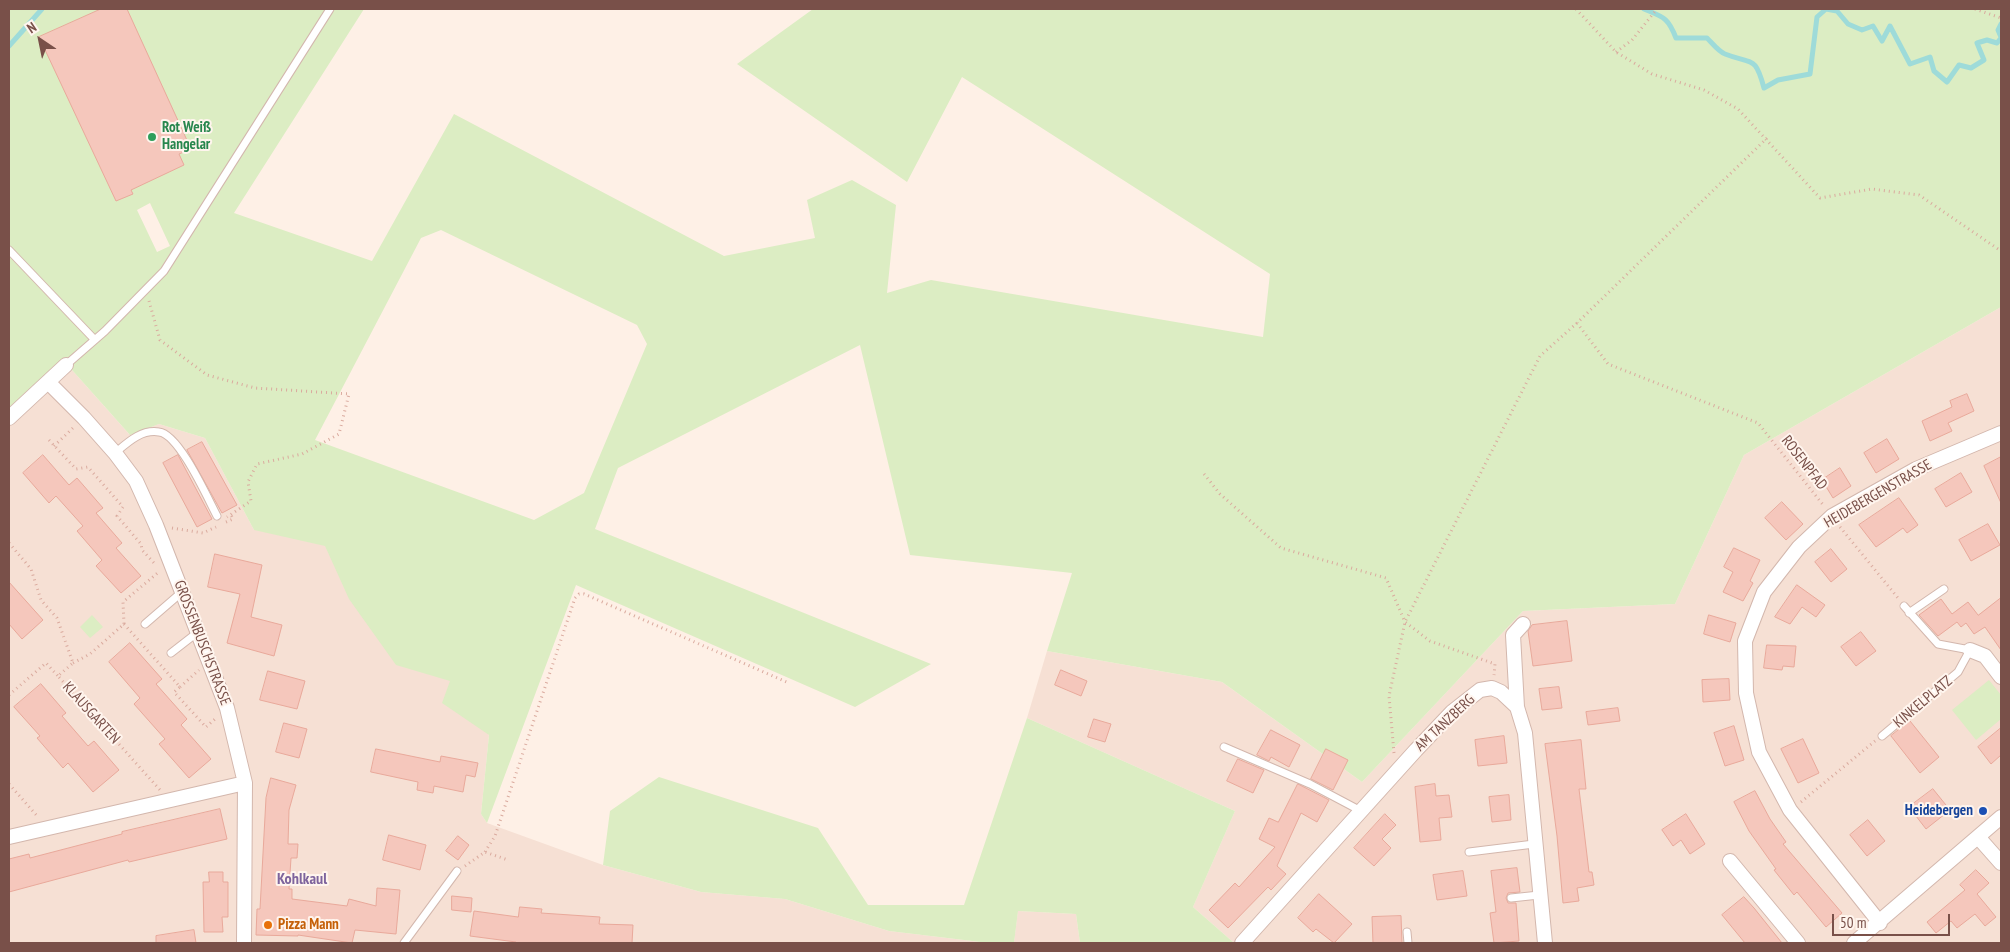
<!DOCTYPE html>
<meta charset="utf-8">
<style>
body{margin:0}
#map{position:relative;width:2010px;height:952px;overflow:hidden;background:#fef0e6;font-family:"PT Sans Narrow",sans-serif}
canvas{display:block}
.frame{position:absolute;inset:0;border:10px solid #795049;pointer-events:none}
.north{position:absolute;left:15px;top:15px;width:50px;height:50px;-webkit-text-stroke:4px #fff5ee;paint-order:stroke;rotate:326deg;font-size:14px;font-weight:700;line-height:20px;text-align:center;color:#795049}
.north::after{content:'';display:block;margin:auto;width:18px;height:22px;background:#795049;clip-path:polygon(50% 0,100% 100%,50% 72%,0 100%)}
.scale{position:absolute;left:1832px;top:914px;width:118px;height:22px;box-sizing:border-box;border:2px solid #795049;border-top:0;padding-left:6px;font-size:15px;line-height:18px;white-space:nowrap;color:#795049;-webkit-text-stroke:4px #fff5ee;paint-order:stroke}
</style>
<div id="map">
<canvas width="2010" height="952"></canvas>
<div class="frame"></div>
<div class="north">N</div>
<div class="scale">50 m</div>
</div>
<script>
const ctx = document.querySelector('canvas').getContext('2d');
ctx.lineJoin = 'round';
function fill(path, color) { ctx.fillStyle = color; ctx.fill(path, 'evenodd'); }
function strokePath(path, color, width, dash) { ctx.strokeStyle = color; ctx.lineWidth = width; ctx.lineCap = dash ? 'butt' : 'round'; ctx.setLineDash(dash || []); ctx.stroke(path); }
function label(font, color, halo, rows, align = 'center') {
  ctx.font = font + ' "PT Sans Narrow",sans-serif'; ctx.lineWidth = 4; ctx.setLineDash([]); ctx.textBaseline = 'middle'; ctx.strokeStyle = halo; ctx.fillStyle = color; for (const [text, x, y, turn = 0] of rows) {
    ctx.save(); ctx.translate(x, y); ctx.rotate((+turn || 0) * Math.PI / 180); ctx.textAlign = isNaN(turn) ? turn : align; if (halo) ctx.strokeText(text, 0, 0); ctx.fillText(text, 0, 0); ctx.restore();
  }
}
fill(new Path2D(`
 M9 287 64 361 129 434 159 424 205 438 254 530 374 520 489 735 481 814 487 823 603 865 701 892 785 899 889 931 989 943H9Z
 M2001 307V943H1232L1233 942 1193 907 1235 811 1027 718 1047 651 1222 682 1362 782 1523 611 1675 604 1744 455Z
 M1018 911 1076 914 1080 943H1014Z`), '#f6e0d4');
fill(new Path2D(`
 M9 9H364L234 213 372 261 454 114 724 256 815 238 807 200 852 180 896 205 887 293 931 280 1263 337 1270 274 962 77 907 182 737 64 813 9H2001V307L1744 455 1675 604 1523 611 1362 782 1222 682 1047 651 1072 573 910 555 860 345 618 468 595 529 931 664 855 707 576 585 487 823 481 814 489 735 442 703 450 681 396 665 349 599 325 546 254 530 205 438 159 424 130 435 64 361 9 412ZM150 203 170 246 157 252 137 210ZM441 230 637 325 647 344 584 493 534 520 315 440 421 238Z
 M92 615 103 627 90 638 80 627Z
 M1989 680 2001 695V719L1976 740 1952 710Z
 M1027 718 1235 811 1193 907 1233 942 1232 943H1080L1076 914 1018 911 1014 943H989L889 931 785 899 701 892 603 865 610 811 659 777 818 828 868 905H964Z`), '#dcedc3');
strokePath(new Path2D(`
 M1644 9C1663 17 1668 17 1676 38H1707C1712 43 1719 52 1725 54 1753 65 1755 55 1764 88L1778 80 1810 74 1817 17 1826 9 1837 11 1848 24 1862 30 1873 26 1882 41 1890 26 1910 64 1930 57 1934 71 1947 82 1959 65 1971 68 1984 60 1977 43 1987 40 1997 43 2001 38
 M2001 24 1998 30 2001 37
 M9 46 42 9`), '#9edbd9', 5);
const building = new Path2D(`
 M101 9H127L191 149 179 154 184 165 131 190 133 194 116 201 39 37Z
 M1967 394 1974 411 1948 423 1952 431 1930 441 1922 421 1952 407 1950 401Z
 M1887 439 1899 459 1876 473 1864 453Z
 M202 442 237 505 222 513 187 450Z
 M43 455 69 485 77 478 103 508 96 513 122 543 116 548 141 576 121 593 96 566 102 560 77 531 83 526 56 496 49 503 23 473Z
 M178 455 212 519 197 527 163 463Z
 M2001 457V503L1984 466Z
 M1840 468 1851 486 1833 498 1822 480Z
 M1961 473 1972 492 1946 507 1935 489Z
 M1899 498 1918 525 1907 533 1903 528 1876 547 1859 525Z
 M1782 502 1803 524 1786 540 1765 518Z
 M1988 524 2000 545 1971 561 1959 540Z
 M1734 548 1760 560 1750 581 1753 583 1743 601 1723 592 1733 572 1724 567Z
 M1831 549 1847 569 1831 582 1815 562Z
 M215 554 262 565 251 617 282 625 274 656 227 643 240 594 208 587Z
 M9 582 43 620 22 639 9 624Z
 M1797 585 1825 605 1816 617 1802 607 1790 624 1775 617Z
 M2001 598V650L1985 627 1974 634 1966 623 1961 627 1957 622 1938 636 1919 615 1941 599 1952 614 1968 602 1978 615Z
 M1709 615 1736 623 1730 642 1704 634Z
 M1567 621 1572 661 1533 666 1528 631 1532 625Z
 M1861 632 1876 651 1856 666 1841 647Z
 M130 643 162 679 156 684 187 719 181 725 211 759 189 778 159 744 165 739 134 704 140 698 109 662Z
 M1767 645 1796 646 1794 667 1783 666 1782 670 1764 668Z
 M1061 670 1087 681 1081 696 1055 685Z
 M268 671 305 681 297 709 260 700Z
 M1729 679 1730 700 1703 702 1702 680Z
 M41 684 66 713 62 716 88 746 94 741 119 770 93 792 68 763 63 768 37 738 40 736 14 707Z
 M1559 687 1562 708 1542 710 1539 689Z
 M1618 708 1620 721 1588 725 1586 712Z
 M1094 719 1111 724 1105 742 1088 737Z
 M1910 721 1939 757 1920 773 1891 736Z
 M284 723 307 729 299 758 276 752Z
 M1734 726 1744 760 1725 766 1714 733Z
 M2001 728V755L1991 764 1978 747Z
 M1271 730 1300 745 1289 767 1271 757 1269 761 1257 755Z
 M1504 736 1507 763 1478 766 1475 740Z
 M1803 739 1819 773 1798 783 1781 749Z
 M1581 740 1586 789H1579L1589 872H1592L1594 885 1577 888 1579 901 1563 903 1557 836 1545 744Z
 M376 749 440 762 441 756 478 763 475 777 466 775 463 792 434 786 433 793 417 790 418 782 371 772Z
 M1326 749 1348 760 1333 790 1311 779Z
 M1238 759 1264 770 1253 793 1227 781Z
 M271 778 296 785 289 810 288 844H298L297 858H291L289 889H292V899L347 906 349 899 376 906 377 888 400 890 396 934 355 930 352 943 298 935V936L256 935 257 909H260L266 798Z
 M1298 784 1329 800 1317 822 1301 813 1277 866 1286 874 1271 890 1268 887 1228 928 1209 910 1235 883 1239 887 1275 847 1259 839 1269 818 1278 822Z
 M1435 784 1436 796 1449 795 1452 817 1439 818 1441 840 1420 842 1415 787Z
 M1933 789 1950 810 1926 829 1909 807Z
 M1755 791 1770 819 1786 842 1783 844 1842 913 1826 927 1797 892 1794 895 1774 870 1776 869 1749 831 1734 802Z
 M1509 795 1511 820 1492 822 1489 797Z
 M220 809 227 839 129 862 128 860 9 892V859L29 854 30 858 122 834V832Z
 M1385 814 1396 825 1382 839 1391 848 1374 866 1354 848Z
 M1686 814 1705 844 1690 854 1681 840 1673 846 1662 830Z
 M1868 820 1885 841 1867 856 1850 835Z
 M389 835 426 845 420 870 383 860Z
 M458 836 469 845 458 860 446 851Z
 M1517 868 1520 892 1508 893 1506 898 1508 903H1516L1519 941 1494 943 1490 913 1496 912 1491 871Z
 M1976 870 1989 883 1977 894 1996 917 1985 926 1975 914 1957 928 1951 921 1936 933 1927 922 1965 890 1960 885Z
 M1463 871 1467 896 1437 900 1433 875Z
 M209 872H223V882H228V917H222L223 932H204L203 882H209Z
 M1319 894 1352 924 1334 943 1316 929 1313 932 1298 918Z
 M452 896 472 898 471 912 452 910Z
 M1744 897 1754 908 1782 943H1745L1722 915Z
 M520 907 542 909 541 913 600 917 599 924 633 925 632 943H515L516 942 470 936 474 911 518 917Z
 M1401 916 1402 943H1373L1372 917Z
 M194 930 196 943H156V936Z`);
fill(building, '#f5c7bc');
strokePath(building, '#e9a99b', 1);
const lane = new Path2D(`
 M9 250 94 339
 M66 365 105 331 164 271 330 9
 M115 453C127 443 141 429 159 432 179 434 207 497 217 516
 M1909 613 1944 589
 M145 624 182 592
 M171 653 198 632
 M1882 736 1958 672 1970 650 1938 644 1904 606
 M1224 747 1310 784 1361 811
 M1469 852 1534 844
 M1511 898 1539 895
 M1407 932 1408 943
 M404 943 457 871`);
const street = new Path2D(`
 M48 382 84 418 115 453 136 481 156 525 227 708 245 783 244 943
 M9 418 66 365
 M1970 650 1985 656 2001 677
 M1517 707 1513 635 1523 624
 M9 837 245 783
 M1978 837 2001 863
 M1730 861 1798 943
 M1880 923 1790 810 1759 752 1746 693 1745 641 1764 592 1799 547 1832 516 1916 469 2001 433
 M1242 943 1416 750 1452 712 1480 690 1492 688 1501 692 1517 707 1525 733 1545 943
 M1854 943 2001 817`);
strokePath(lane, '#d3b7ad', 9);
strokePath(street, '#d3b7ad', 16);
strokePath(new Path2D(`
 M1576 9 1616 52 1652 74 1704 90 1738 109 1820 198 1872 189 1919 195 2001 251
 M1975 9 2001 18
 M1616 52 1632 40 1657 9
 M1767 138 1577 323 1608 364 1758 423 1824 506
 M149 301 160 340 207 375 255 388 349 394 339 434 302 454 257 464 248 482 251 501 227 517
 M49 440 76 469 88 467 123 507 117 516 141 544 142 550 155 564
 M54 446 74 427
 M1204 474 1220 494 1281 548 1386 578 1405 622 1430 641 1495 664 1494 675
 M226 522 233 519 231 515
 M1840 527 1898 598
 M172 528 203 533 216 527
 M9 543 31 569 41 600 57 618 73 663 58 676 160 790
 M124 624 180 687 174 692 206 727 215 719
 M73 663 90 654 124 624 123 602 160 571
 M180 687 199 670
 M9 695 46 663 58 676
 M1394 753 1389 696 1405 622 1540 356 1577 323
 M9 784 38 817
 M1801 802 1875 741
 M485 852 495 836 575 598 579 594H584L789 683
 M465 866 485 852 508 860`), '#daaa9e', 3, [1, 4]);
strokePath(lane, '#fff', 7);
strokePath(street, '#fff', 14);
for (const [x, y, r, color] of [
 [152,137,5,"#2e9e5b"],
 [1983,811,5,"#1a4fb4"],
 [268,925,5,"#e8710a"]
]) { const dot = new Path2D(); dot.arc(x, y, r, 0, 2 * Math.PI); ctx.fillStyle = color; ctx.fill(dot); strokePath(dot, '#fff5ee', 2); }
label('bold 15px', '#27864d', '#fff5ee', [
 ["Rot Weiß",162,128],
 ["Hangelar",162,145]
], 'left');
label('15px', '#795049', '#fff5ee', [
 ["ROSENPFAD",1804,463,52],
 ["HEIDEBERGENSTRASSE",1878,494,-30],
 ["GROSSENBUSCHSTRASSE",202,643,69],
 ["KINKELPLATZ",1923,702,-40],
 ["KLAUSGARTEN",91,713,48],
 ["AM TANZBERG",1445,723,-43]
]);
label('bold 15px', '#164399', '#fff5ee', [
 ["Heidebergen",1973,811]
], 'right');
label('bold 15px', '#c56008', '#fff5ee', [
 ["Pizza Mann",278,925]
], 'left');
label('bold 16px', '#7e649d', '#fff5ee', [
 ["Kohlkaul",302,879]
]);
</script>
